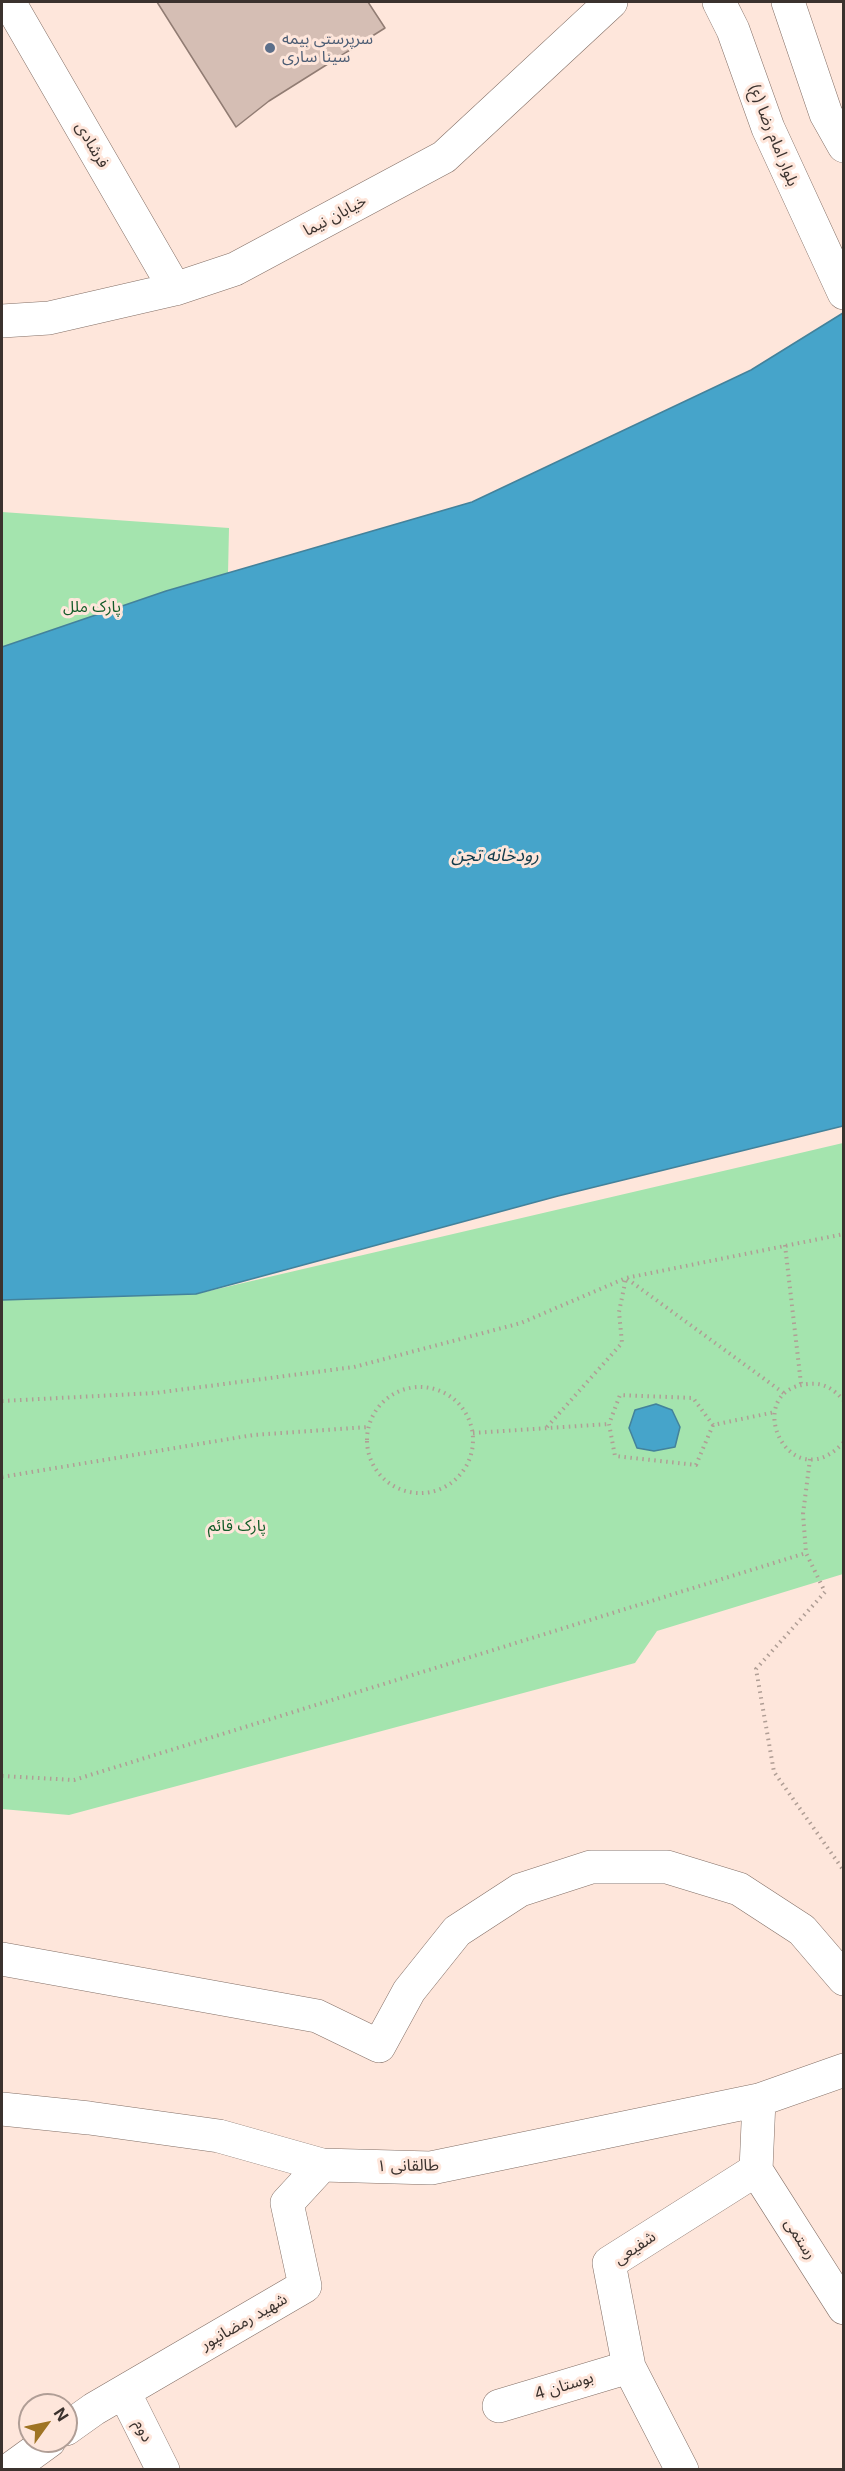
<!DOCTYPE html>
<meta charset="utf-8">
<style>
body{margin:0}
#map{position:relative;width:845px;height:2471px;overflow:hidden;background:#fee6db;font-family:Inter,sans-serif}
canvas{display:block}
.frame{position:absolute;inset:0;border:3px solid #3b322e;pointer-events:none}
.north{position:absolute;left:18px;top:2393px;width:60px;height:60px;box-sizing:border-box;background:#fee6db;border:2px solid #b09e96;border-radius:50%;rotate:57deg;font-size:16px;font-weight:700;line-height:24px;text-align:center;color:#3b322e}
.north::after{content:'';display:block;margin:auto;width:21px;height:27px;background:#9f7424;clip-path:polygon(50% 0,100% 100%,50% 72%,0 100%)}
</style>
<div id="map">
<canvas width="845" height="2471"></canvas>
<div class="frame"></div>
<div class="north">N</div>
</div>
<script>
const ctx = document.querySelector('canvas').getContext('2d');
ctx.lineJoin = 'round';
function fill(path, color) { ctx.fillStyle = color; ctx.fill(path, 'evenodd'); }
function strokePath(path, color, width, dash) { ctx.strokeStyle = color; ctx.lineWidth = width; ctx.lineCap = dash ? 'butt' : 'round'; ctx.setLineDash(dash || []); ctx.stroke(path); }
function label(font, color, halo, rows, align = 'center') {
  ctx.font = font + ' Inter,"Noto Sans Arabic",sans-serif'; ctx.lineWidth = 6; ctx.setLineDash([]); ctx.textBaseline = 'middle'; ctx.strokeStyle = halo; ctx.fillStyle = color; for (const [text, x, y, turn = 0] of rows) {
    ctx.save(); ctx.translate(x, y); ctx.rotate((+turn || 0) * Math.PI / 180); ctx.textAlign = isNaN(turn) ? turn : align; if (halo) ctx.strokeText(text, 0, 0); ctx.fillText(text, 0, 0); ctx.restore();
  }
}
fill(new Path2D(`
 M2 512 229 528 226 667 2 701Z
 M843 1143V1574L657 1631 635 1663 69 1815 2 1809V1300L196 1294Z`), '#a4e4ae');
const water = new Path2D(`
 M843 313V1126L558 1196 196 1294 2 1300V647L166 591 472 502 751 370Z
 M656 1404 672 1410 680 1427 675 1447 654 1451 637 1448 629 1428 635 1410Z`);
fill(water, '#46a4ca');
strokePath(water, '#43829b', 1.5);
const building = new Path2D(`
 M157 2H368L385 28 269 101 236 127Z`);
fill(building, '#d5beb4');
strokePath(building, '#917c73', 1.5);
const minor = new Path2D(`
 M9 2 175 289
 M2 321 49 318 175 289 235 269 444 157 611 2
 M2 1959 317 2016 379 2046 409 1991 457 1931 520 1890 591 1867H667L739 1889 802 1930 844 1979
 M2 2109 89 2118 219 2136 322 2165 431 2168 759 2100 844 2070
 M756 2170 844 2308
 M124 2392 163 2470
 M499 2406 629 2367
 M66 2429 94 2409 305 2286 287 2203 322 2165
 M9 2470 49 2441
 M682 2470 629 2367 609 2263 756 2170 759 2100`);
const highway = new Path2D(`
 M719 2 733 30 768 128 844 293
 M788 2 826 114 844 146`);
strokePath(minor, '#836f66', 34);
strokePath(highway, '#836f66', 34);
strokePath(new Path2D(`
 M785 1245 801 1384
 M367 1440a53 53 0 1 1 106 0a53 53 0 1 1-106 0Z
 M2 1401 155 1393 354 1367 521 1323 626 1278 844 1234
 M844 1401C834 1389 823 1382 808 1384 739 1390 789 1502 844 1442
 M713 1425 696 1465 615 1456 609 1424 620 1395 693 1398 713 1425 775 1412
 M547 1427 622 1343 619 1312 626 1278 785 1394
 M473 1433 609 1424
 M810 1459 803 1514 806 1553 825 1592 756 1669 774 1772 844 1871
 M2 1477 253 1435 368 1427
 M2 1776 74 1780 806 1553`), '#b09e95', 4, [1.5, 4.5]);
strokePath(minor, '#fff', 33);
strokePath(highway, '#fff', 33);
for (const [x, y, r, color] of [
 [270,48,6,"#5c6f8a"]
]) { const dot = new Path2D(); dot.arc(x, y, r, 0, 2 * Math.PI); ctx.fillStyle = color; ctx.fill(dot); strokePath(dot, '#fee6db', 2); }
label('16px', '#4e5e75', '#fee6db', [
 ["سرپرستی بیمه",282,39],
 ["سینا ساری",282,57]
], 'left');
label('16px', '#3b322e', '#fee6db', [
 ["بلوار امام رضا (ع)",773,135,68],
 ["فرشادی",92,145,60],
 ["خیابان نیما",335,216,-28],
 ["طالقانی ۱",408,2166,-1],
 ["رستمی",800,2239,58],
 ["شفیعی",635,2248,-34],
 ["شهید رمضانپور",244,2322,-30],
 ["بوستان 4",564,2386,-17],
 ["دوم",143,2431,64]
]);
label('16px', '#145c29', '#fee6db', [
 ["پارک ملل",92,607],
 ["پارک قائم",237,1526]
]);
label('italic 18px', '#103a4a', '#fee6db', [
 ["رودخانه تجن",495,856]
]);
</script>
